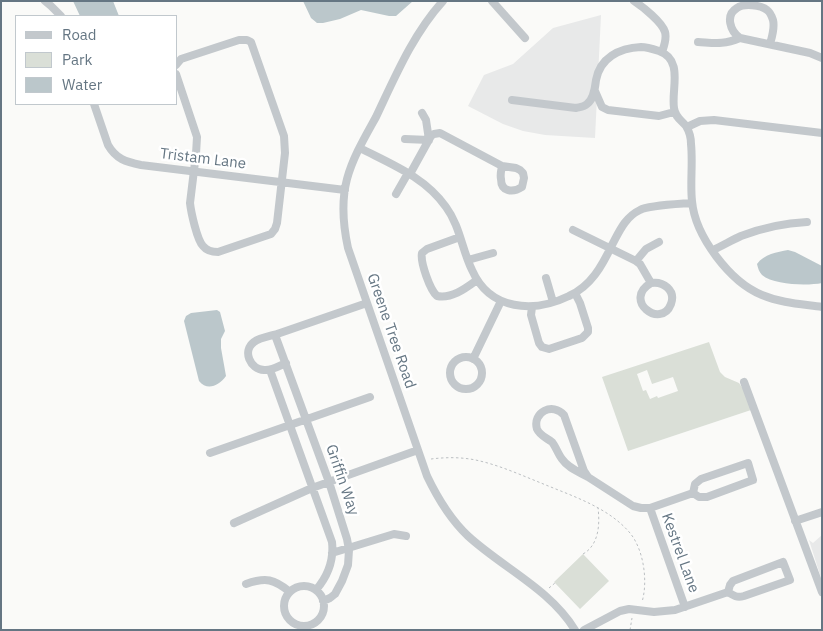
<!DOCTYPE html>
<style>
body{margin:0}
#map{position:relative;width:823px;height:631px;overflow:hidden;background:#fafaf8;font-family:"IBM Plex Sans",sans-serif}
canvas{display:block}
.frame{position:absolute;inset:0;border:2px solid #657683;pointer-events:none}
.legend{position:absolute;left:15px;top:15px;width:162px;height:90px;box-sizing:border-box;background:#fff;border:1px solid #c1c8cd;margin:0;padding:6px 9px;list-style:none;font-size:15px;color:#657683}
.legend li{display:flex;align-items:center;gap:10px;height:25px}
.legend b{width:25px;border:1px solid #c1c8cd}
</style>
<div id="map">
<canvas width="823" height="631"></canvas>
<div class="frame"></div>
<ul class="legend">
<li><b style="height:6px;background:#c3c8cc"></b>Road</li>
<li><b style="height:14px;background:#dadfd7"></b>Park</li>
<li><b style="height:14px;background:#bbc7cb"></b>Water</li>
</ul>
</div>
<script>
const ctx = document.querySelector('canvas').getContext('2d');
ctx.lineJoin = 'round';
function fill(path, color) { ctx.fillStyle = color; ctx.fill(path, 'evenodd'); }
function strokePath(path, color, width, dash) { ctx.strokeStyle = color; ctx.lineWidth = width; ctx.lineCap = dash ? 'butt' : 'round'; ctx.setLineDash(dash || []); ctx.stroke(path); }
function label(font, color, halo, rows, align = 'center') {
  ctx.font = font + ' "IBM Plex Sans",sans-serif'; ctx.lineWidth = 5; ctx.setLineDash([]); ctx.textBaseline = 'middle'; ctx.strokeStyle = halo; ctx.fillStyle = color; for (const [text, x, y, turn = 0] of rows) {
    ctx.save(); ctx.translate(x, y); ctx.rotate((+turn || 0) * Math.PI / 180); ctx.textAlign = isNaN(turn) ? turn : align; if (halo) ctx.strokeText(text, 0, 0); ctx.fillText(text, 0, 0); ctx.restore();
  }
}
fill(new Path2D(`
 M601 15 595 138 545 135 523 131 503 124 468 106 484 75 513 64 553 28Z
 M822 535V581L809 540 813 543Z`), '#e8e9e9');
fill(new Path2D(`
 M709 342 720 372 725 377 739 383 743 389 751 410 628 451 602 377ZM647 370 652 384 673 377 678 391 658 398 657 396 650 399 646 390 643 391 637 374Z
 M583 554 609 581 580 609 554 582Z`), '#dadfd7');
fill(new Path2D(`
 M73 1H113L119 16H80Z
 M303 1H413L396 16H389L361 10 340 19 323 23H317L311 18Z
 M788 250 795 252 822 266V283C807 286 774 285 762 275 759 272 758 268 757 264 764 254 777 252 788 250Z
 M217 310 220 312 225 331 221 339V348L226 376C219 386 207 391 199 381L184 321 186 316 191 313Z`), '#bbc7cb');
strokePath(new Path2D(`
 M431 459C447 457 464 457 480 461 501 466 521 475 541 483 572 496 608 507 630 533 644 550 648 582 642 602
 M583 554C599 545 600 524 598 508
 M549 588 555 583
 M630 630 632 618`), '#bbbfc2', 1, [2.5, 2.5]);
strokePath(new Path2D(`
 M45 1 51 6 61 16
 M443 1C413 34 395 77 376 117 365 137 353 157 347 179 341 202 343 225 348 248L427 476C438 499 450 519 468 536 503 568 550 589 575 630
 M492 1 525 38
 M634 1C643 7 662 22 665 32 667 39 664 46 662 52
 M698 42C715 43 723 45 740 38
 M770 44C772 37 775 28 773 20 772 17 770 12 767 10 761 5 744 3 737 8 725 15 730 31 740 38L810 53 822 58
 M176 65 181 59 239 40H247L251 42 284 136 285 153 277 223 275 229 271 234 218 252C212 252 207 251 203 246 197 240 191 212 190 203L196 154 197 137 176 74
 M595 91 602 107 608 110 659 116 674 112
 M512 100 576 108C580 107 584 107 587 104 594 99 595 88 596 80 600 58 619 48 641 47 647 47 653 49 659 51 684 60 671 89 674 108 675 117 681 120 686 126 689 131 691 139 691 144 693 163 690 183 692 201 695 236 730 282 762 295 781 303 801 304 822 307
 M94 104 108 145C116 159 126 162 141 165L345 190
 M687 127 700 121 714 120 822 133
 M405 139 429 140 426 120 422 113
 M360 148C391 164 425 177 446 207 460 226 462 250 472 270 490 311 534 313 569 296 591 286 602 266 612 245 619 232 625 217 640 210 649 205 680 204 692 203
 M410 174 431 136 434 134 440 133 502 166 516 168 520 170 523 173 524 178 522 187C513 193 501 192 501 179 500 175 501 171 502 166
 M396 194 408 173
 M573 230 636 261 640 264 651 283C663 281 676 290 671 304 661 330 622 300 651 283
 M460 237 427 249 422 253C420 262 430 290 437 296 452 299 466 288 477 280
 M713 250C722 246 732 240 741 236 762 228 785 223 807 222
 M468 260 493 253
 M636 261 646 249 659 242
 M546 278 553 302
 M532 307 531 315 539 343 542 347 549 349 582 338 588 332V328L580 303 575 293
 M275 335 329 482 347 539 349 550 348 565 342 581 335 594 330 598 323 601
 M450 373a16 16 0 1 1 32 0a16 16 0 1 1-32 0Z
 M473 359 501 301
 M286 363C279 366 271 371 264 370 250 369 242 351 254 342 261 337 272 336 280 333 309 323 338 313 367 303
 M270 370 332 542C334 560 328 576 316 590
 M744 382 822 592
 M210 453 370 397
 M588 477C579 472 568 468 562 459 558 454 556 447 552 442 547 438 540 436 537 429 532 412 553 402 564 415L584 471 588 477 633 506 641 508H650L693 493 699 497H707L753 480 748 463 701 479 695 484 693 493
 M650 508 685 607
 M795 521 822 512
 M234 523 312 488 418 450
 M332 553 394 534 406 536
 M246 584C266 577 274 579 290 592
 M284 606a20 20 0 1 1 40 0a20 20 0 1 1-40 0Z
 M584 630 620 611 629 609 654 612 675 610 728 592C734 596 737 598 744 596L790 580 783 562 733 581 730 585 728 592`), '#c3c8cc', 8);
label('15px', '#657683', '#fff', [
 ["Tristam Lane",203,159,7],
 ["Greene Tree Road",391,331,71],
 ["Griffin Way",342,480,71],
 ["Kestrel Lane",680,553,70]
]);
</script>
